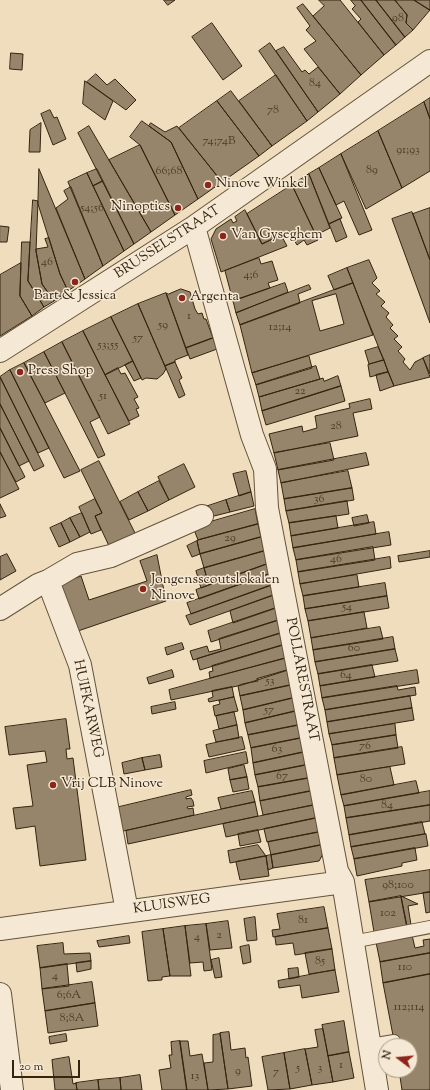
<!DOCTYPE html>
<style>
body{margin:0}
#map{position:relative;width:430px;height:1090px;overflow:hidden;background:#efddbe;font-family:"Sorts Mill Goudy",serif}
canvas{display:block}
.north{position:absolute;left:378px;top:1038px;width:40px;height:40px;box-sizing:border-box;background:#f5e9d5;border:1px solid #a89b86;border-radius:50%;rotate:286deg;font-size:11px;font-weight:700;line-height:16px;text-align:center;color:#352510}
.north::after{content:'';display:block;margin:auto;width:14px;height:18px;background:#8f2418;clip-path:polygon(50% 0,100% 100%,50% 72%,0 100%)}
.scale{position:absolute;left:12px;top:1060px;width:68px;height:18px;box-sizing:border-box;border:2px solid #352510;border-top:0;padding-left:5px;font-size:12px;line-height:14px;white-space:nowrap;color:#352510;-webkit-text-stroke:3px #f5e9d5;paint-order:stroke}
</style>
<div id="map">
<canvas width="430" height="1090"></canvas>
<div class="north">N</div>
<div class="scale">20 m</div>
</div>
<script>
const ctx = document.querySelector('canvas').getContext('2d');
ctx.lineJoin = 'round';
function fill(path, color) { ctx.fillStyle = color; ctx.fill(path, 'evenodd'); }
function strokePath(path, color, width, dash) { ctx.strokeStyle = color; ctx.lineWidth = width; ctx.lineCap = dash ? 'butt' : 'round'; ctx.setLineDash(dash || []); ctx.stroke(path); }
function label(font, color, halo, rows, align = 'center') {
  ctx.font = font + ' "Sorts Mill Goudy",serif'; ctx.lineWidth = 3; ctx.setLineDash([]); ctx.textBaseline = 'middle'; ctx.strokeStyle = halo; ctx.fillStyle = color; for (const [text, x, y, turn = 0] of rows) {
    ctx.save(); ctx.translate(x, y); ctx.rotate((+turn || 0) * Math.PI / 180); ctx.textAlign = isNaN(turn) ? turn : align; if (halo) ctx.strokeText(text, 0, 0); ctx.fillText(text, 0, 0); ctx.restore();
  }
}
const building = new Path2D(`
 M164 0H175L168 5Z
 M319 0H340L384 55 361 75 313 16 324 6Z
 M351 0H361L396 45 384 55 358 22 361 19 352 9 355 6Z
 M361 0H376L405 37 396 45Z
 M376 0H395L407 15 406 23 413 30 405 37Z
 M395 0H414L430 10 413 30 406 23 407 15Z
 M414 0H430V10Z
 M303 4 361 75 340 94 304 49 316 41 306 30 310 26 297 8Z
 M212 23 242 66 223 80 192 37Z
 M270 43 318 112 307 121 259 51Z
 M284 47 302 72 305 70 309 74 318 67 340 94 318 112 276 51Z
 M11 53 23 54 22 70 10 69Z
 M96 74 107 85 115 79 136 100 126 110 87 82Z
 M276 75 307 121 272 146 239 101Z
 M85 81 113 101 105 120 83 104Z
 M231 91 272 146 259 156 217 101Z
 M430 98V119L424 102Z
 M217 101 259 156 222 182 179 128Z
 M424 102 430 119V171L402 188 378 131Z
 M50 110 54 118 57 117 66 139 53 145 41 114Z
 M142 121 171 142 198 199 175 215 140 145 130 137Z
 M41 123 40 152H29L30 130Z
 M151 123 165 132 177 126 222 182 198 199 171 142 149 126Z
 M89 126 151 232 134 244 78 133Z
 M378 131 402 188 366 209 341 154Z
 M140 145 175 215 151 232 109 160Z
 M341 154 372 230 359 235 344 201 336 205 319 168Z
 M319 168 342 218 329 224 309 174Z
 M39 169 85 279 68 291 60 274 38 204Z
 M97 169 103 181 93 186 87 173Z
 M87 173 124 251 103 266 68 182Z
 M309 174 330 228 316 235 292 185Z
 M103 181 134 244 124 251 93 186Z
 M292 185 318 240 307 245 304 240 297 245 289 231 262 244 247 214Z
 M71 187 103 266 85 279 56 208 68 199 64 191Z
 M33 200 38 201 36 251 42 284 54 301 44 307 28 281Z
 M430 208V260L413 214Z
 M245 210 262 244 281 235 287 246 221 272 211 239 216 229 231 219 233 223 237 221 235 217Z
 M412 212 430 260V323L392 219Z
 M340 219 347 237 336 242 329 224Z
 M0 226 9 227 7 242H0Z
 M49 238 60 274 68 291 54 301 42 284 36 251V249L48 247 45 239Z
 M22 242H30L28 281 44 307 32 316 20 296Z
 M259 258 261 264 272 261 278 280 268 283 270 288 233 301 225 271Z
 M369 260 377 278 372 283 380 291 376 294 385 302 381 306 389 313 386 317 393 325 390 328 398 336 394 339 402 347 398 351 405 359 403 362 410 370 415 362 423 358 430 377 394 386 347 268Z
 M21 263 20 296 32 316 0 336V275Z
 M347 268 353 283 334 290 328 276Z
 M285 283 288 292 236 313 233 301Z
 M353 283 373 335 252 373 240 325ZM336 294 344 324 320 331 312 301Z
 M309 285 311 289 298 294 300 303 240 325 236 313Z
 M181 289 190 292 195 309 198 314 202 313 204 319H206L213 338 186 348 166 293 168 294Z
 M166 293 188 355 175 360V362L165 366 138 304Z
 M138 304 166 369 163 374 157 379 146 378 142 380 111 317Z
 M111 317 133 361 105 375 83 331Z
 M83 331 130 424 108 434 62 342Z
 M213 338 217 349 190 359 186 348Z
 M62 342 100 417 90 422 105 455 98 458 44 352Z
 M378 347 384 360 369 364 365 351Z
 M44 352 65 393 45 403 24 363Z
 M430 355V374L423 358Z
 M309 356 312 368 256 385 252 373Z
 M384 360 388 372 370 377 368 365Z
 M133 361 141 378 134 381 125 365Z
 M175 362 182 378 179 380 185 395 179 398 165 366Z
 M24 363 80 471 64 478 10 370Z
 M316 366 320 379 259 397 256 385Z
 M118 368 121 374 125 373 138 397 134 399 139 408 136 409 139 416 129 421 105 375Z
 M10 370 49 448 38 453 0 377Z
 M388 372 394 386 380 391 376 375Z
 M338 376 341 386 262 411 259 397 320 379 323 378 324 381Z
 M0 377 44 466 34 471 0 404Z
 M341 386 345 401 266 425 262 411Z
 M370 399 372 409 353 413 358 436 274 453 269 434 302 426 303 432 317 428 315 416 350 408 349 404Z
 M0 404 29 461 19 466 0 428Z
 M0 428 25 477 16 482 0 452Z
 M330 443 334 460 278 470 274 453Z
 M0 452 19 489 0 498Z
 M366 453 369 465 281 483 278 470Z
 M99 461 136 535 110 548 95 516 102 513 81 470Z
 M184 464 195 487 169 500 158 477Z
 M246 471 251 492 239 496 233 474Z
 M348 471 352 488 284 499 281 483Z
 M159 481 169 500 148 511 138 492Z
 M352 488 354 500 286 511 284 499Z
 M138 492 148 511 129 520 120 502Z
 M251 492 254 506 230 512 226 500Z
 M95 499 102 513 95 516 101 530 91 534 79 507Z
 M226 500 230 512 210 517 205 507Z
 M347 501 349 514 289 523 286 511Z
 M0 504 6 516 0 518Z
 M255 509 258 524 198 540 193 527Z
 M82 513 90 532 80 537 70 518Z
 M367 515 369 523 354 526 352 518Z
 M336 516 338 528 291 536 289 523Z
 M70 518 80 537 70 542 61 523Z
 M374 522 376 534 293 548 291 536Z
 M61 523 70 542 59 547 50 528Z
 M258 524 261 537 200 554 197 541 198 540Z
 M389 532 391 545 296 560 293 548Z
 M261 537 264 551 204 568 200 554Z
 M197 541 200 554 192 557 187 546Z
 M373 547 375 560 298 572 296 560Z
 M264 551 267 564 209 585 204 568Z
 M430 551V557L399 562 398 556Z
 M7 554 16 571 0 580V557Z
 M157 555 166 601 75 632 60 584 81 576 89 600 147 581 140 561Z
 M390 557 391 568 300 584 298 572Z
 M267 564 269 574 199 599 196 590Z
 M204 568 209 585 201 588 196 571Z
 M269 574 272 585 191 614 187 603Z
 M357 575 359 587 303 596 300 584Z
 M385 583 387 596 305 609 303 596Z
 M272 585 274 595 190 625 186 616Z
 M274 595 276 608 233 623 230 611Z
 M387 596 389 608 308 621 305 609Z
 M276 608 279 620 211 642 208 631Z
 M364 612 367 628 311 638 308 621Z
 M279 620 281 633 193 660 190 651 207 646 209 652 221 649 219 639Z
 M380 627 383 639 313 650 311 638Z
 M281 633 283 645 200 670 197 659Z
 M393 637 395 649 315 662 313 650Z
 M182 643 184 649 167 655 165 648Z
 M283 645 286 658 210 678 209 672 213 671 212 666Z
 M395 649 398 661 318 674 315 662Z
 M286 658 288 670 242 685 171 700 169 690Z
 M372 665 375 677 320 686 318 674Z
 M172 670 174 677 149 684 147 678Z
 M288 670 291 685 240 696 238 686 242 684 258 681 257 679Z
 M417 670 419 683 322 698 320 686Z
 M291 685 293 698 243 710 240 696Z
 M397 686 398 690 415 687 416 695 325 710 322 698Z
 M232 687 234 697 209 702 208 699 213 697 212 691Z
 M410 696 412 708 327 722 325 710Z
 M234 697 238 711 215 716 213 706 220 704 219 701Z
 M293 698 296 711 245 723 243 710Z
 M175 702 176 709 152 714 151 707Z
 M412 708 414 720 329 734 327 722Z
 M296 711 299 725 248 735 245 723Z
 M234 712 237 725 219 729 216 716Z
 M66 719 70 749H66L67 759 73 758 86 860 40 866 35 826 16 829 13 808 33 806 27 765 47 762 45 751 9 755 5 727Z
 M395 724 396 735 332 745 329 734Z
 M237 725 239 738 216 742 213 731Z
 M299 725 301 738 251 748 248 735Z
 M396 735 398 748 334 758 332 745Z
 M242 737 245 749 209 757 206 745Z
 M301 738 304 752 253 763 251 748Z
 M402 747 405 764 337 775 334 758Z
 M246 752 248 763 206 773 204 761Z
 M304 752 306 765 255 775 253 763Z
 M160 755 162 767 145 770 142 758Z
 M142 758 145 770 124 774 122 763Z
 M244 765 247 777 230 780 228 769Z
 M306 765 309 778 258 787 255 775Z
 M390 767 394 785 341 795 337 775Z
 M247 777 249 789 233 792 230 780Z
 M309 778 311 791 260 801 258 787Z
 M416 781 419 793 344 806 341 795Z
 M191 790 192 795 186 797V799L191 798 193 801 194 806 187 807 188 809 193 808 194 815 119 832 115 808Z
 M252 791 255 802 221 809 218 798Z
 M311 791 314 805 263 815 260 801Z
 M430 791V805L346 818 344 806Z
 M255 802 258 816 128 844 126 831Z
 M314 805 316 818 226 837 223 824Z
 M430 805V821L349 835 346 818Z
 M316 818 319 832 267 842 264 829Z
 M422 822 425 834 351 847 349 835Z
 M258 830 261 842 240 846 238 834Z
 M319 832 321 845 271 855 268 842Z
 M426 834 428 846 354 859 351 847Z
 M258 845 266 856 230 863 228 851Z
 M321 845 323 854 319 861 273 868 271 855Z
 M415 848 417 860 402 863V866L357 876 354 859Z
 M271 855 273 868 268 870 266 856Z
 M266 856 269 876 240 880 236 862Z
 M430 870V892L369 902 365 880Z
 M430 892V912L426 913 423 893Z
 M401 896 418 904 408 906 411 925 407 926Z
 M401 896 407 926 374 932 369 902Z
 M324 907 328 928 273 937 272 930 280 929 277 914Z
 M255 917 257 940 247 941 244 919Z
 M228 921 232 948 210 950 206 924Z
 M206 924 212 970 204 971 203 962 190 963 185 926Z
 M185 926 191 976H170L163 929Z
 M328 928 332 949 295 955 293 943 276 945 275 937Z
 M163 929 170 976 162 977V980L148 981 142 932Z
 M412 935 415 948 424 946 423 940 430 939V953L380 962 376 942Z
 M129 936 130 943 99 947 97 941Z
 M63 943 64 954 90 953 91 961 40 968 37 946Z
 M249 945 251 962 243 964 240 947Z
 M332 949 335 970 309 974 305 953Z
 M430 953V974L383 983 380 962Z
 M219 958 222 977 215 978 211 960Z
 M91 961V969L77 972 76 963Z
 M67 964 69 986 42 989 40 968Z
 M298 968 299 977 289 979 288 969Z
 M335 970 339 992 302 998 300 985 279 988 278 981Z
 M430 974V1090H402L399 1070H410V1046H395L383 983Z
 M92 982 95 1003 45 1011 42 989Z
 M95 1003 98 1026 48 1033 45 1011Z
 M344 1021 349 1052 328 1056 322 1025Z
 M323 1029 333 1082 312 1085 305 1049 318 1047 315 1030Z
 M229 1032 231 1050 245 1048 246 1058 248 1057 252 1086 228 1089 220 1033Z
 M66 1034 67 1041 50 1044 49 1037Z
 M220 1034 228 1089 208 1090 204 1063 213 1062V1035Z
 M180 1041 187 1090H162L159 1070 171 1068 169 1055H172L171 1042Z
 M180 1041H188L190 1056 202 1054 208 1090H187Z
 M305 1049 312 1085 290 1089 284 1053Z
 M349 1052 354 1078 333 1082 328 1056Z
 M284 1053 290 1089 268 1090 262 1057Z
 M69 1057 73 1084 76 1083 77 1090H55L52 1060Z
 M140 1075 142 1090H121L120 1078Z
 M120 1078 121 1090H99L98 1080Z
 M98 1080 99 1090H77L76 1083Z`);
fill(building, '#96856a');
strokePath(building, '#352510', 1);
const lane = new Path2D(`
 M352 942 430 927
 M370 1045 394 1041`);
const street = new Path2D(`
 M194 227 252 435 265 469 267 508 337 871 343 882 377 1090
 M0 351 194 227 430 61
 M48 581 77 564 111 556 202 516
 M0 609 38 585 48 581 80 665 127 911
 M0 929 343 882
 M0 994 12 1090`);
strokePath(lane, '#64533c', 14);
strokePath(street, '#64533c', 24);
strokePath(lane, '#f5e9d5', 12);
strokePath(street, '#f5e9d5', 22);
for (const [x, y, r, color] of [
 [208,185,4,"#8f2418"],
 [178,208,4,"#8f2418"],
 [223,236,4,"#8f2418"],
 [75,282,4,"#8f2418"],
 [182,298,4,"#8f2418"],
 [20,372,4,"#8f2418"],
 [143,589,4,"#8f2418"],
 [53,785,4,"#8f2418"]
]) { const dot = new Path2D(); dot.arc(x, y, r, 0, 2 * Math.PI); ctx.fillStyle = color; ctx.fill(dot); strokePath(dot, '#f5e9d5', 1.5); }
label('12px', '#4d3d26', null, [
 ["98",398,19],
 ["84",315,84],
 ["78",273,111],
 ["74;74B",219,142],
 ["91;93",408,151],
 ["89",372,171],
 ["66;68",169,172],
 ["54;56",92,209],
 ["46",47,263],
 ["4;6",251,276],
 ["1",189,317],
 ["59",163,326],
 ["12;14",280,328],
 ["57",138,339],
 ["53;55",108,346],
 ["22",300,392],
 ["51",103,397],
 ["28",336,427],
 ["36",319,500],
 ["29",230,539],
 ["46",336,560],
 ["54",347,608],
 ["60",354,649],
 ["64",346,676],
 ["53",270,682],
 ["57",269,711],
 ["76",365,747],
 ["63",277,750],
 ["67",282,777],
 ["80",366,780],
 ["84",387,806],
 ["98;100",398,886],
 ["102",388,914],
 ["81",303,921],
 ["2",219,936],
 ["4",197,938],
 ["85",320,962],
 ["110",405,968],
 ["4",55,977],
 ["6;6A",69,996],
 ["112;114",409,1008],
 ["8;8A",72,1019],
 ["1",341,1066],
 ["5",298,1069],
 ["3",320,1069],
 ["9",238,1072],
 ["7",276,1073],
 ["13",195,1077]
]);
label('14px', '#352510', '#f5e9d5', [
 ["Ninove Winkel",216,185],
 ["Ninoptics",170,208,"right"],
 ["Van Gyseghem",231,236],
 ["Bart & Jessica",75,297,"center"],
 ["Argenta",190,298],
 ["Press Shop",28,372],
 ["Jongensscoutslokalen",151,581],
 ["Ninove",151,597],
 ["Vrij CLB Ninove",61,785]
], 'left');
label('14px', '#352510', '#f5e9d5', [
 ["BRUSSELSTRAAT",168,243,-33],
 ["POLLARESTRAAT",301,680,79],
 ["HUIFKARWEG",87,709,78],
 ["KLUISWEG",172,905,-8]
]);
</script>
